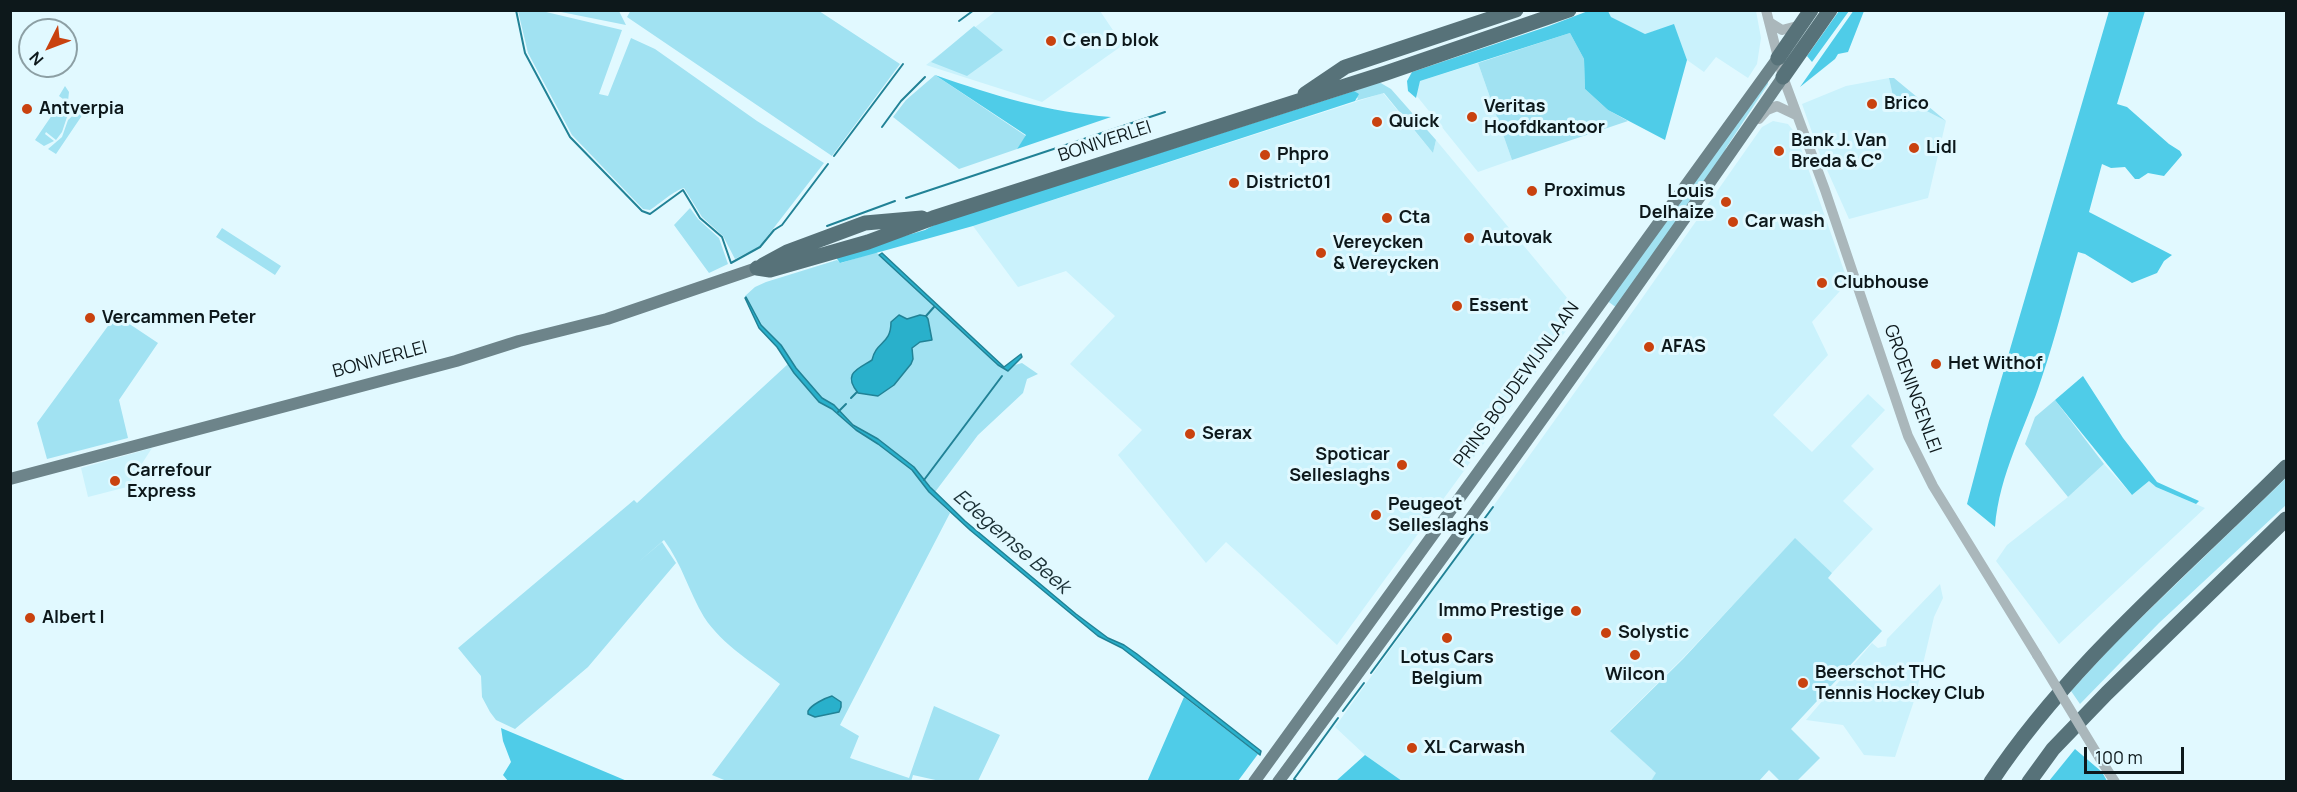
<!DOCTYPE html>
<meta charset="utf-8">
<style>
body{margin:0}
#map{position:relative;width:2297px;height:792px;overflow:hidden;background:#e1f9ff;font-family:Manrope,sans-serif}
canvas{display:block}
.frame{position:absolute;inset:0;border:12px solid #0d181b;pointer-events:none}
.north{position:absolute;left:18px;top:18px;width:60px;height:60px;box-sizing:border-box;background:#e1f9ff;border:2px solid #8c9fa4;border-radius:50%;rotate:228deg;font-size:16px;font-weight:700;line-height:24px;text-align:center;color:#0d181b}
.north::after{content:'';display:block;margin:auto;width:21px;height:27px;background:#c9420f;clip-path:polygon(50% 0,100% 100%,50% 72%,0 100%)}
.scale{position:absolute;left:2084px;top:747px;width:100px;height:27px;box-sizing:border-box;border:3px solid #0d181b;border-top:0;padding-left:8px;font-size:18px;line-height:21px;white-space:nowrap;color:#0d181b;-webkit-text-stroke:4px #e1f9ff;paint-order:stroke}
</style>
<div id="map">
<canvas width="2297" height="792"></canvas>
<div class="frame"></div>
<div class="north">N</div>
<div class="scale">100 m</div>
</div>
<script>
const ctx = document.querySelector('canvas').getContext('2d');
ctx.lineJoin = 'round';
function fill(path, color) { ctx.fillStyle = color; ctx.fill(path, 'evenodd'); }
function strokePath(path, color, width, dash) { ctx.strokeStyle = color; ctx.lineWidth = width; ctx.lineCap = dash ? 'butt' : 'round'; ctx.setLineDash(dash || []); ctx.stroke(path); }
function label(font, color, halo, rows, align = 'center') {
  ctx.font = font + ' Manrope,sans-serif'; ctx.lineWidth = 6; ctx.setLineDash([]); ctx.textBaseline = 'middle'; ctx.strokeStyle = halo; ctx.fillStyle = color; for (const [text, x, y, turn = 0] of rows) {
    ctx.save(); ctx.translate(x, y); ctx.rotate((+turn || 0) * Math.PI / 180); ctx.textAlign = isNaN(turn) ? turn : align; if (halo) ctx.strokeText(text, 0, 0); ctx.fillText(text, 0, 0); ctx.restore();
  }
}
fill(new Path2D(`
 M996 11H1100L1123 45 1042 102 926 65Z
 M1608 11H1756L1761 38 1757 64 1748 78 1716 57 1704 72 1687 60 1674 25 1645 34 1611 17Z
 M1478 63 1512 160 1478 172 1416 95 1420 81Z
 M1889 78 1896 109 1915 105 1946 121 1928 198 1849 219 1819 152 1802 104 1846 86Z
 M1383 93 1433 153 1436 140 1573 305 1576 312 1568 322V328L1337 645 1226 542 1206 563 1118 455 1142 430 1070 364 1115 316 1066 271 1018 287 973 226Z
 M1773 121 1788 124 1796 134 1848 282 1812 322 1828 355 1773 415 1812 452 1868 394 1885 410 1851 446 1874 469 1843 501 1873 529 1832 573 1795 539 1682 659 1610 730 1657 773 1651 781H1402L1365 755 1335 727 1638 304 1762 127Z
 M152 448 127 487 88 497 81 468Z
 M2104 464 2132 495 2149 481 2156 487 2205 508 2059 644 1996 561 2007 545 2068 497Z
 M1940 584 1943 598 1934 617 1915 698 1895 757 1864 755 1843 725 1806 720 1872 643 1878 648 1886 646 1887 639Z`), '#caf2fc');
fill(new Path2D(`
 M631 10 819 11 900 64 832 156 627 17Z
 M518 11H542L622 30 599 94 608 96 631 38 655 49 757 121 824 163 759 247 735 259 723 236 702 217 684 188C675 190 659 204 650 210L643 209 572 135 528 53Z
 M556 11H619L626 25Z
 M974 26 1003 50 967 76 931 62Z
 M1570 33 1584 59 1585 89 1608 110 1628 121 1512 160 1478 63Z
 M935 75 1026 136 1017 149 959 169 893 117 906 100Z
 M1889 78H1894L1946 121 1915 105 1896 110Z
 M1768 81V84L1726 148 1723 156 1617 308 1606 300Z
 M1379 82 1391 89 1436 140 1433 153 1384 93 1355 101 1358 99 1354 91Z
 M65 86 69 92 68 101 76 105V109L67 117 62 132 56 140 46 132 45 134 54 141 44 146 35 140 63 99 59 96Z
 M82 107 90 113 87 117 83 114 56 154 48 149 62 137 68 120Z
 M690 208 698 219 719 238 728 264 709 273 674 225Z
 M222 228 281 266 275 275 216 237Z
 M876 252 998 365 1008 371 1015 365 1022 363 1038 374 1027 379 1023 393 978 435 935 492 917 470 890 448 853 424 841 412 822 398 796 368 781 345 761 325 745 296 755 287 766 282 837 260 841 263Z
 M116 315 158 343 119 400 128 438 47 459 37 423Z
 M788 364 819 402 832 409 856 430 878 444 912 470 929 492 950 513 840 725 859 736 850 758 909 778 934 706 1000 735 978 781H940L913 775 911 782H729L712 775 780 684C755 664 722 645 704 617 689 592 682 564 664 540L636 564 662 542 676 563 588 667 515 729 496 720 490 712 482 697 481 676 458 648 634 500 637 503Z
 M2055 400 2104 464 2068 497 2025 444 2035 417Z
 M2286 478V505L2159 623 2080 704 2071 691 2117 641Z
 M1795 538 1832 573 1828 578 1882 631 1791 729 1820 758 1797 781H1780L1769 770 1759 781H1651L1656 773 1610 731 1683 659Z`), '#a1e2f2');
fill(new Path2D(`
 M1854 10 1864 11 1848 52 1838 54 1835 59 1800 87Z
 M1588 11H1608L1611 17 1645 34 1674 24 1687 60 1665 140 1608 110 1585 89 1584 59 1570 33 1420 81 1416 98 1408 91 1407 81 1412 72 1549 26Z
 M1839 11H1849L1812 62 1807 56Z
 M2109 11H2145L2117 104 2127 107 2169 144 2180 151 2182 155 2164 176 2148 173 2139 179H2135L2125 167 2111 168 2102 164 2089 212 2172 255 2164 261 2157 273 2132 283 2085 254 2078 252C2066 294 2056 336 2042 377 2026 427 1999 474 1995 527L1967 504 1989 421Z
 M935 75C996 96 1046 112 1111 117L1017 149 1026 135Z
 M1354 91 1359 94 1355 101 973 226 840 263 835 256 925 230 936 224Z
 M2083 376 2123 438 2157 482 2199 501 2196 504 2156 487 2149 481 2132 495 2055 400Z
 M1184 697 1258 754 1238 781 1147 782Z
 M501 728 627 781H508L503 775 511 762 503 741Z
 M2075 749 2102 772 2107 781H2049Z
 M1365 755 1402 781H1336Z`), '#4fcce8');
const water = new Path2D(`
 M882 253 1004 367 1021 354 1022 357 1008 371 998 365 879 255Z
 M746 297 761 325 781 345 796 368 822 398 834 405 853 425 878 439 914 467 930 487 965 521 1076 614 1108 638 1124 645 1137 654 1261 751 1260 755 1122 648 1098 636 970 530 929 492 912 470 878 444 856 430 832 409 819 402 794 373 777 347 759 328 745 298Z
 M899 315 907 319 920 315 926 316 928 319 932 340 920 342 912 348 913 359 911 364 894 385 878 396 858 393C842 373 858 369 872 360 876 341 891 345 891 322Z
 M832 696 841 702V707L839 712 815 717 808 714V711C811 705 825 698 832 696Z`);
fill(water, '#29b0cb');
strokePath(water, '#218296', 1.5);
strokePath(new Path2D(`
 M516 10 525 53 570 137 642 211 650 214 683 190 700 218 722 237 731 263 760 247 774 230 782 225 828 164
 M959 21 974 10
 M882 127 901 101 925 77
 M834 156 903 64
 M906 198 1165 112
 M827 226 895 201
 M926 316 934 307
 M851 398 857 392
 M838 412 846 404
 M924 480 1002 376
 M1371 673 1493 507
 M1343 711 1364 683
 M1298 782 1294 779 1338 718`), '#218296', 2);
strokePath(new Path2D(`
 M1766 10 1783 77 1825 190 1908 436 1933 486 2037 655
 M1769 22 1782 30 1801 25
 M1759 119 1767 110 1777 106 1796 115
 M2102 762 2115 782`), '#aab7bb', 10);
strokePath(new Path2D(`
 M10 479 456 361 519 341 607 319 757 268
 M1254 782 1778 58
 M1278 782C1450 549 1619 315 1783 77`), '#6d848a', 12);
strokePath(new Path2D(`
 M1778 58 1811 10
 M1783 77 1830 10
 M1305 94 1345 67 1516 10
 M763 265 787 252 865 223 922 218
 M757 268 770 270 868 242 933 218 1386 73 1569 10
 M1991 782C2069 664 2187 566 2286 467
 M2029 782 2053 749 2107 693 2286 519`), '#577279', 15);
strokePath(new Path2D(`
 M2037 655 2102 762`), '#aab7bb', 10);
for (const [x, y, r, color] of [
 [1051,41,6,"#c9420f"],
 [1872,104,6,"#c9420f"],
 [27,109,6,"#c9420f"],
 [1472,117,6,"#c9420f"],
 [1377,122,6,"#c9420f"],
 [1914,148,6,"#c9420f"],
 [1779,151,6,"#c9420f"],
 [1265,155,6,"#c9420f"],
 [1234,183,6,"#c9420f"],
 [1532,191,6,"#c9420f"],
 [1726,202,6,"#c9420f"],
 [1387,218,6,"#c9420f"],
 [1733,222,6,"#c9420f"],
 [1469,238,6,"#c9420f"],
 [1321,253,6,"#c9420f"],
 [1822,283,6,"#c9420f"],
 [1457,306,6,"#c9420f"],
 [90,318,6,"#c9420f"],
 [1649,347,6,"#c9420f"],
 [1936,364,6,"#c9420f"],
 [1190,434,6,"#c9420f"],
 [1402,465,6,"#c9420f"],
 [115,481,6,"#c9420f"],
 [1376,515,6,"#c9420f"],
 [1576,611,6,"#c9420f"],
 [30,618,6,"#c9420f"],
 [1606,633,6,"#c9420f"],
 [1447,638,6,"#c9420f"],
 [1635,655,6,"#c9420f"],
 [1803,683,6,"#c9420f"],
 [1412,748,6,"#c9420f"]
]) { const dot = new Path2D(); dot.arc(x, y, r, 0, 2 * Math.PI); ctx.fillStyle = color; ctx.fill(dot); strokePath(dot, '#e1f9ff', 2); }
label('bold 18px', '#0d181b', '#e1f9ff', [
 ["C en D blok",1063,41],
 ["Brico",1884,104],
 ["Veritas",1484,107],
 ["Hoofdkantoor",1484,128],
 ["Antverpia",39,109],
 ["Quick",1389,122],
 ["Bank J. Van",1791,141],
 ["Breda & C°",1791,162],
 ["Lidl",1926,148],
 ["Phpro",1277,155],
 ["District01",1246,183],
 ["Proximus",1544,191],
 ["Louis",1714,192,"right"],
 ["Delhaize",1714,213,"right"],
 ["Cta",1399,218],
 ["Car wash",1745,222],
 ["Autovak",1481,238],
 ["Vereycken",1333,243],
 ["& Vereycken",1333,264],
 ["Clubhouse",1834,283],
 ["Essent",1469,306],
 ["Vercammen Peter",102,318],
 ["AFAS",1661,347],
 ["Het Withof",1948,364],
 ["Serax",1202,434],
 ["Spoticar",1390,455,"right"],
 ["Selleslaghs",1390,476,"right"],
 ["Carrefour",127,471],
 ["Express",127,492],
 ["Peugeot",1388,505],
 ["Selleslaghs",1388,526],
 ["Immo Prestige",1564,611,"right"],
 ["Albert I",42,618],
 ["Solystic",1618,633],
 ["Lotus Cars",1447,658,"center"],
 ["Belgium",1447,679,"center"],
 ["Beerschot THC",1815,673],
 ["Tennis Hockey Club",1815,694],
 ["Wilcon",1635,675,"center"],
 ["XL Carwash",1424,748]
], 'left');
label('18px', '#0d181b', '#e1f9ff', [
 ["BONIVERLEI",1105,142,-18],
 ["BONIVERLEI",380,360,-15],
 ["PRINS BOUDEWIJNLAAN",1517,385,-54],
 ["GROENINGENLEI",1912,389,70]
]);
label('italic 20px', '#1b3035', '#e1f9ff', [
 ["Edegemse Beek",1011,542,41]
]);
</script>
